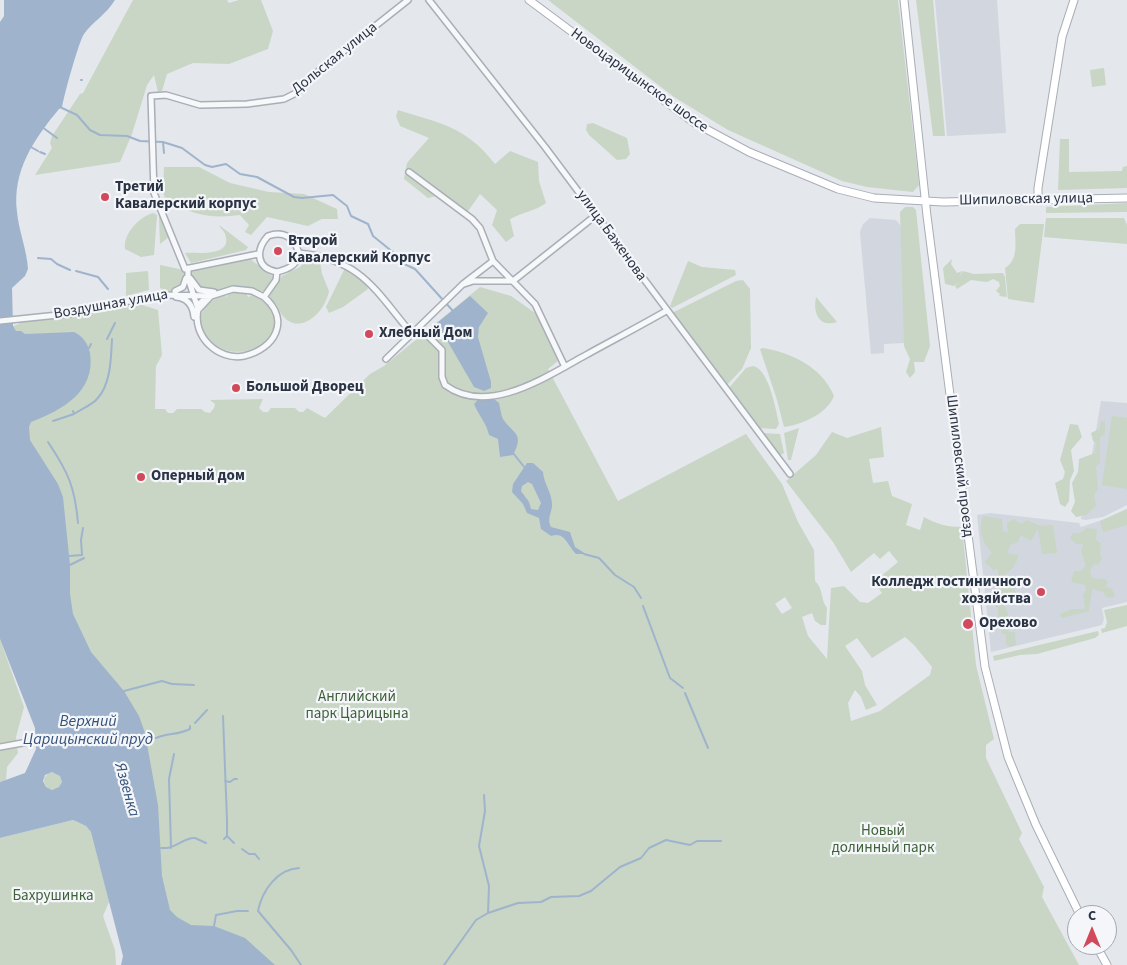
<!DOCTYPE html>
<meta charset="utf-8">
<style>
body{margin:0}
#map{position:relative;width:1127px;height:965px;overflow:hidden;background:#e4e7ec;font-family:"Source Sans 3",sans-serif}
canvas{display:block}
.north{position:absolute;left:1067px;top:905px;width:50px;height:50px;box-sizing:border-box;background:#f4f6f9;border:1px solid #a4a8b1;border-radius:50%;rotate:0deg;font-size:14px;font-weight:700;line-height:20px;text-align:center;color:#2b3445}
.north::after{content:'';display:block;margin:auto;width:18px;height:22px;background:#d1495b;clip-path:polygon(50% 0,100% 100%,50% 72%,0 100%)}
</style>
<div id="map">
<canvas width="1127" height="965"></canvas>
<div class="north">С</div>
</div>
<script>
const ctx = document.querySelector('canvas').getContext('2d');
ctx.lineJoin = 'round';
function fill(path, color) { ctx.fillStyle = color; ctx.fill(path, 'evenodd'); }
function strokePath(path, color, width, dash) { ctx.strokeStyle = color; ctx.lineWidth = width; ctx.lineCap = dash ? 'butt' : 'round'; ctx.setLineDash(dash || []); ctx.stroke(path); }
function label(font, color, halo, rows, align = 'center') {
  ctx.font = font + ' "Source Sans 3",sans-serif'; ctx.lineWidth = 4.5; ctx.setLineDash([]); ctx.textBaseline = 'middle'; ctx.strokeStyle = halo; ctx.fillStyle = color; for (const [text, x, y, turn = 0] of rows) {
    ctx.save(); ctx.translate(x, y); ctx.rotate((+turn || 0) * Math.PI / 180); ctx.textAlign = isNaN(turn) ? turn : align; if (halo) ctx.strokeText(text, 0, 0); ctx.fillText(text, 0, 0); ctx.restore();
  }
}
fill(new Path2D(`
 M935 0H997L1006 133 947 136Z
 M870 218 896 220 906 232 923 342 884 344V353L871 354 860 232 863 224Z
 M1101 401 1127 403V505L1103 517 1085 520 1081 519Z
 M1127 509V602L1102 608 1104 619 1102 625 991 652 977 515 990 513 1079 523 1081 527 1105 519Z`), '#d2d6de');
fill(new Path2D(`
 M133 0H227L229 3 239 0H261L273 31 268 49 229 64 193 63 167 74 162 91 158 92 154 75 147 85 132 134 120 162 35 175 52 148 50 143 52 136 80 94 83 93Z
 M548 0H898L919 185 913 192 867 187 842 181 728 130 674 97Z
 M916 0H933L945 136H933Z
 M1104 68 1106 85 1092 87 1090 70Z
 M398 110C442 124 465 126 495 164L510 151 538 162 539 181 546 203C535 211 523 212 510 219L514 236 506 242 492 225 497 210 480 194 464 217 436 196 428 198 404 179 407 163 429 138 400 126 396 116Z
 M593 123 627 138 630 154 626 159 617 160 589 135 586 130 587 124Z
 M1060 139H1069V172L1122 171 1123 167 1127 166V188L1058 190Z
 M164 167H199L230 183 269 192 304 194 337 209 338 219H322L308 226 267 217 251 235 245 232 249 225 240 215C218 218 196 217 178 205L168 210 163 191Z
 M1127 203V212L1046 213V207Z
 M905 207H913L916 210 930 346 924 362H914L915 372 910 378 906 372 910 359 904 346 900 212Z
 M153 213 157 215 154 255 141 257 125 249C123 234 139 217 153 213Z
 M161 215 170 236 160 244 159 216Z
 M1046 218H1124L1127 225V244L1044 237Z
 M1020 224H1044L1034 303 1008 299 1005 268C1019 260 1015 242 1015 229Z
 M219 225 248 247 246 250 191 263 185 253C195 252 234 258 225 234 224 230 220 229 219 225Z
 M308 256 320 261 322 274 329 291C324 317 293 340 278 308 275 303 271 301 269 295L282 276 300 267Z
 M249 258 273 277C273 282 271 287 267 290 260 294 247 286 240 286 228 285 215 295 204 292 200 290 195 285 191 282L190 275 195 268Z
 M952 259 951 264 957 273 962 271 959 277 963 271 974 274 1003 273 1005 277 1007 297 999 296 1000 294 996 291 1000 286 999 282 993 279 987 282 971 280 957 289 955 286 959 282 954 286 945 284 943 268Z
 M688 261 702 267 735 270 736 275 672 308 670 306Z
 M160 265 184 270 186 275 185 283 175 291 160 292 162 289 160 288Z
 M345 268 365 282 368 289 343 307 329 313 326 307Z
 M148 271 149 290 126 296V273Z
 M743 280 750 289 751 348 742 369 726 386 672 313 736 281Z
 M480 287 511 296 538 315 558 361 548 369 618 501 746 434 782 484 798 522 814 550 815 581C824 589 820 600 827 608L826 625H821L815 621 812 613 802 617 808 636 827 659 831 588 844 586 860 602 868 603 882 593 874 582 898 562 889 551 880 559 874 553 851 572 833 542 786 481 816 455 832 432 847 438 881 427 884 457 869 459 873 483 888 481 892 496 912 504 906 525 920 530 924 517C936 524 948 527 962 527L976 665 994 739 986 745V758L1022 833 1019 839 1044 887 1042 897 1079 965H225L171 946 0 431 13 326 19 324V319L133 302 158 310 162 355 156 366 155 409H165L168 413H173L177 409H201L205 412 210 413 214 408 215 404 210 400 263 399 259 408 263 412H268L271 408H295L299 412H303L307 408 325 418 370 374 384 366ZM785 597 792 608 782 614 775 604ZM905 637 914 645 932 667 930 675 880 711 851 721 848 703 855 690 861 697 866 710 877 705 865 685 862 671 845 646 857 638 872 658Z
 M228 292H247V296L249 297 253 293C264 298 276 308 275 321 275 331 271 338 262 344 224 371 168 322 223 294L227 297Z
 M816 297 837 322C818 328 813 312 816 297Z
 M763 348C792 353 822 367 834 396 827 414 801 425 784 427L777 400 760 349Z
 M753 366C769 369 776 410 779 424L776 429 758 428 728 389 746 368Z
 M1112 416 1127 418V489L1102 485Z
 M1101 421H1105V434L1100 437V463L1096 466 1098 489 1094 495 1096 506 1086 515 1076 517 1071 511 1075 502 1072 483 1078 472 1079 459 1095 453 1096 443 1093 441 1091 433 1099 429Z
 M1070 424 1078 425 1082 437 1071 450 1074 471 1070 480 1069 501 1065 507 1060 504 1055 483 1063 479 1065 472 1060 460Z
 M799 428 791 460H788L784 433Z
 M762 433 780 434 784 453 779 456Z
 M1127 509V525L1103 532 1100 521Z
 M984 516 1002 519 1003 531 1008 533 1007 523 1014 519 1021 524 1027 520 1040 526 1053 525 1057 553 1042 554 1038 529 1031 541 1021 535 1018 542 1010 545 1007 553 1018 555C1017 567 1008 574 998 577V569L993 570 985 562 992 552C982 545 977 525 984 516Z
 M1087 528 1097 529 1096 540 1101 543 1100 554 1102 558 1098 565 1094 564 1090 571 1092 578 1105 579 1108 582 1105 586 1112 589 1115 596 1112 598 1106 597 1103 592 1092 589 1089 611 1062 618 1060 614 1072 609H1085L1083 595 1086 590 1085 585 1071 582 1074 571H1081L1086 566 1081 551 1083 544H1076L1070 538 1073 533 1079 534Z
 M1009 581H1015L1013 586 1017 595 1011 601 1003 603 1008 613V618L1013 624V629H1008L1009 632H1015L1016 645 1010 647 1006 644V635L1002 633C1000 625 997 616 998 608L989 601 995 588 997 592H1002L999 589 1000 583Z
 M1127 605V626L1102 633 1101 629 1105 628 1107 622 1104 610Z
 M1098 631 1099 635 1095 638 1037 654 1020 655 994 661 993 656Z
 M0 639 24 707 16 737 18 753 7 767 6 780 0 782Z
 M44 781a9 9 0 1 1 18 0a9 9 0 1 1-18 0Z
 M73 820 86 826 94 835 109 902 103 916 115 950 116 965H0V838Z`), '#c9d6c5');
fill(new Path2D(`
 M4 0H115C105 16 93 21 84 34 79 41 63 98 62 108L59 109C34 139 12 171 17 212 19 232 27 250 28 269L25 276 12 288 13 326 16 331H21L25 334 74 332C83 336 88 344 90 353 96 392 62 410 31 422L29 427 30 440 58 484 63 497 70 565V594L73 614 91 652 124 691 139 716 145 733 158 805 162 876 170 910 177 917 191 925 214 926 245 938 275 965H121L123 956 91 832 86 826 73 820 0 838V782L25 773 36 749 35 728 0 639V22L4 16ZM52 772 60 776 62 782 59 787 52 790 46 787 43 781 45 775Z
 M470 296 488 313 479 327 478 337 491 382V388L484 391 474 387 437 323Z
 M494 399 499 403C500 407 501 415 503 419 513 434 525 433 513 455L500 457 498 439 489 435C486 422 479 416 474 404L478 400Z
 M527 463H533L543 472C544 484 551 491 552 503 553 512 546 518 551 527L570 532 575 547 586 554H576C567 545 565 531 551 536L541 529 539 518 527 513 523 504 512 492 513 484ZM528 482 532 484 541 503 538 510 531 509 529 502 521 491 522 486Z`), '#9fb4cc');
strokePath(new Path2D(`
 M81 80H82
 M62 108 77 115 90 130 100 135 127 136 140 141 163 142 182 148 205 165 212 167 226 164 240 174 257 177 294 197 302 198 333 195 347 206 351 216 368 224 373 236 394 253 400 262 415 269 453 311
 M42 127 57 138
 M163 142 164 153
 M31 147 38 151
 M40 152 45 154
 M38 258 51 259 57 264 70 270
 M76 271 98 277 108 289
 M107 339 115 323
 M89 348 91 344
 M74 414C81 409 92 405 97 399 111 384 111 358 112 339
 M53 421 74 414 73 411
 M48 442C68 472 75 487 78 523
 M513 453 525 468
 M584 554 599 558 615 575 634 587 641 598
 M69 556 82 555 81 540 83 528
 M70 565 84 558
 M643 606 670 678 683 688
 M173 684 194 685
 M124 691 162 681 172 684
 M685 693 708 748
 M223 716 227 820V836L224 839
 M195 723 207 710
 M156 738C168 733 178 735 190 729V726
 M146 740 156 738
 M225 781 230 782 234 779H237
 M484 795 485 811 479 846 489 886 488 913
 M227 836 234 843
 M195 838 206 843
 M161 848H166
 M167 848C177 847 184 838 194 838
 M171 848 169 779 174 754
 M242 849 249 854H255L259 859
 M299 868C277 869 262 891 258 911L291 950 301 965
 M214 926 216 915 237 911H248
 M444 965 476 920 488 913 518 903 541 902 551 897 579 896 591 891 620 867 641 858 649 848 666 840 690 845 697 841H721`), '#9fb4cc', 2);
const street = new Path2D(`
 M429 0 545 147 790 474
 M409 172 472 219 480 228 493 261 535 304 565 367
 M258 254 185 269 154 193 151 96 166 95 200 105 247 104 284 99 296 93 321 69 408 0
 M188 268V278L198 309
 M277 272C255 268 256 249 268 236 284 230 294 238 299 253
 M186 278H190L199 290 214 292 200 303 194 317C193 305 187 298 176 297L175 291 183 287Z
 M464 284 473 281H513L595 216
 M211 296 198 310C192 336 218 361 244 356 275 349 291 320 264 297
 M0 321 77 313 133 300 162 295 211 296 233 289 252 291 264 297 276 280 277 272C288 269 297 266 299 253 362 260 374 289 412 334
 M419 327 442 350V377L445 385C488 417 547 376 586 355 613 340 640 326 666 311
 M386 359 463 284 493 261
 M0 747 28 742`);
const secondary = new Path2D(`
 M529 0 693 122 749 152 838 189 874 198 943 202 1127 198
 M904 0 927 216 985 667 1008 757 1036 825 1080 915
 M1038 200V188L1062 37 1074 0
 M1096 945 1107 965`);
strokePath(street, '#a9aeb7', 8);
strokePath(secondary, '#a9aeb7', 9);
strokePath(street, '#f7f8fa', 5);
strokePath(secondary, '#fff', 7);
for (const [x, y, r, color] of [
 [105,197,5,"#d1495b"],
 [278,251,5,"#d1495b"],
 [369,334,5,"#d1495b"],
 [236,388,5,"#d1495b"],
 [141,477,5,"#d1495b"],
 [1041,592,5,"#d1495b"],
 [968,624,6,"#d1495b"]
]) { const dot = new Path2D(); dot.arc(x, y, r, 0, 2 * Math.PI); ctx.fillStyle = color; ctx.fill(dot); strokePath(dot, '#f4f6f9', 2); }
label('15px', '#2b3445', '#f4f6f9', [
 ["Дольская улица",335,59,-39],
 ["Новоцарицынское шоссе",639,81,36],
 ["Шипиловская улица",1026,200,-1],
 ["улица Баженова",611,236,54],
 ["Воздушная улица",111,305,-10],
 ["Шипиловский проезд",959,466,83]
]);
label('bold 15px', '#2b3445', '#f4f6f9', [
 ["Третий",115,188],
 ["Кавалерский корпус",115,205],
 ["Второй",288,242],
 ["Кавалерский Корпус",288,259],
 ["Хлебный Дом",379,334],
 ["Большой Дворец",246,388],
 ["Оперный дом",151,477],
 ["Колледж гостиничного",1031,583,"right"],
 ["хозяйcтва",1031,600,"right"],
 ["Орехово",979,624]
], 'left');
label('15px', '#3f6138', '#f4f6f9', [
 ["Английский",357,698],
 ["парк Царицына",357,715],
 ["Новый",883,832],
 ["долинный парк",883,849],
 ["Бахрушинка",53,897]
]);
label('italic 16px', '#34527a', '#f4f6f9', [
 ["Верхний",88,722],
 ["Царицынский пруд",88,740],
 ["Язвенка",126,790,74]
]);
</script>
